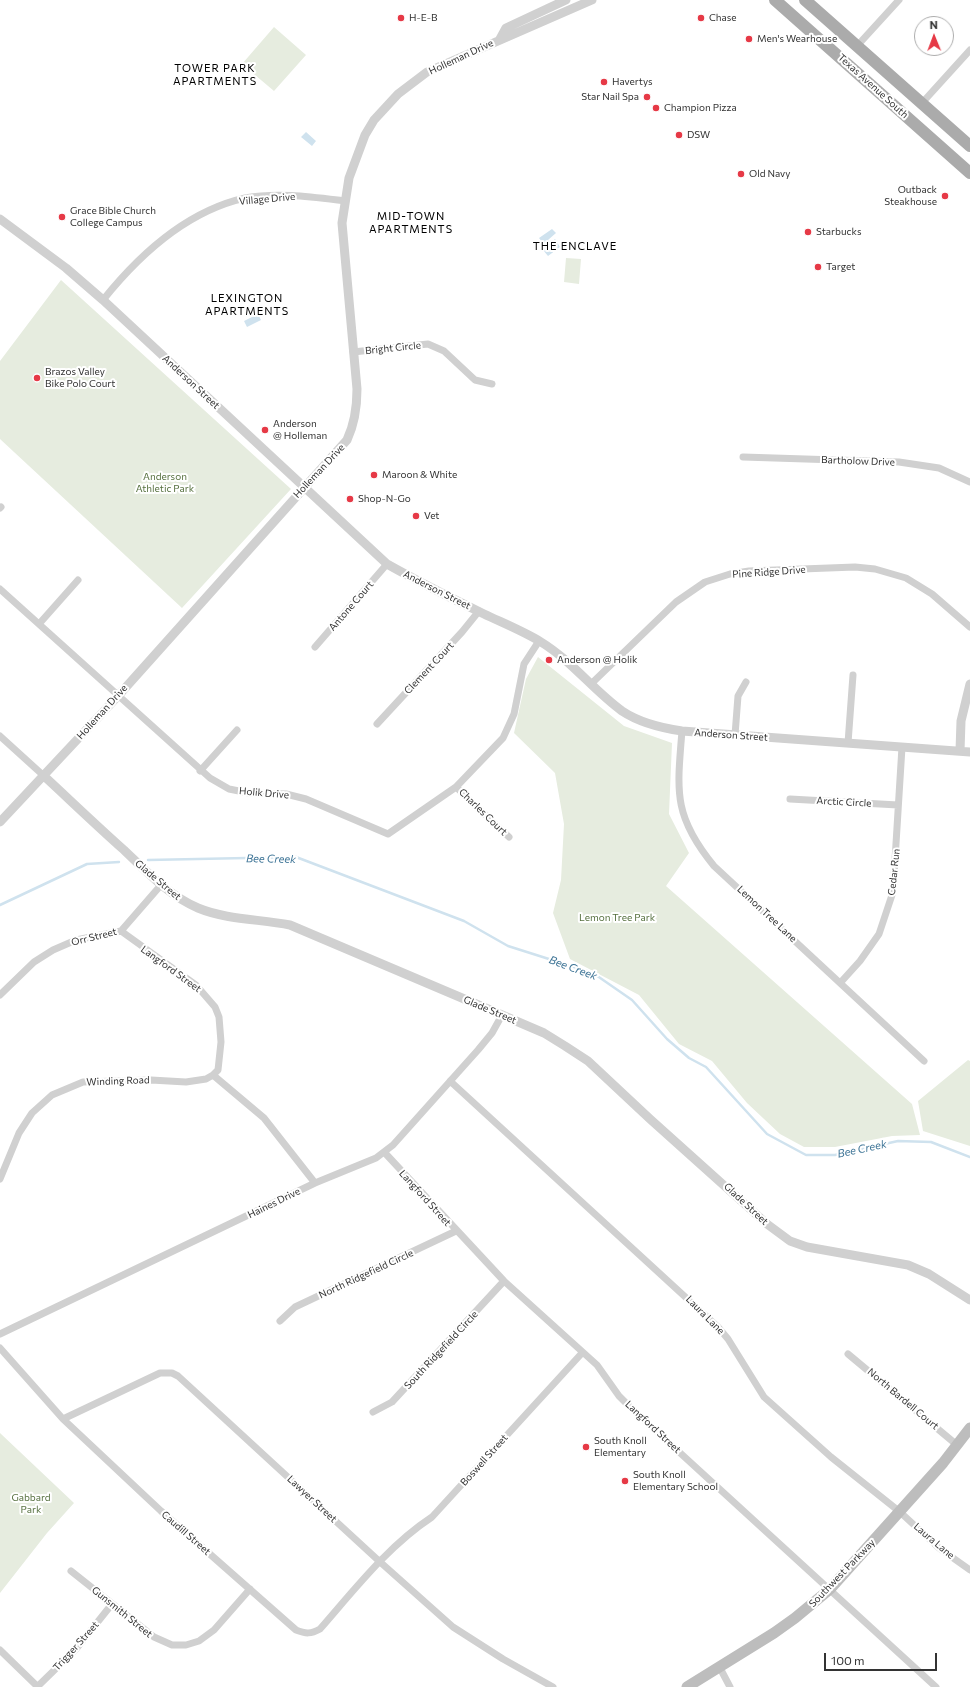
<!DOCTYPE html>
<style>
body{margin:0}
#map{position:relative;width:970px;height:1687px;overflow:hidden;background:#fff;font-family:Commissioner,sans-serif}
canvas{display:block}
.north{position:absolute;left:914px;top:16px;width:40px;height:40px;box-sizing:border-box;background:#fff;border:1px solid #adadad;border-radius:50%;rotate:359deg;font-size:11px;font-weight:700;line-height:16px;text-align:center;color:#333}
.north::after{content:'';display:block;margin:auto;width:14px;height:18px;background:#e63946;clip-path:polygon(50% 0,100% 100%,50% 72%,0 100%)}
.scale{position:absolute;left:824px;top:1653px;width:113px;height:18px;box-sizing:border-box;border:2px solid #333;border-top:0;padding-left:5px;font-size:12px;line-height:14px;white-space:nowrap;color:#333;-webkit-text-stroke:3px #fff;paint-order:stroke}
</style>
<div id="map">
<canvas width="970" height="1687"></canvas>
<div class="north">N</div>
<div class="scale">100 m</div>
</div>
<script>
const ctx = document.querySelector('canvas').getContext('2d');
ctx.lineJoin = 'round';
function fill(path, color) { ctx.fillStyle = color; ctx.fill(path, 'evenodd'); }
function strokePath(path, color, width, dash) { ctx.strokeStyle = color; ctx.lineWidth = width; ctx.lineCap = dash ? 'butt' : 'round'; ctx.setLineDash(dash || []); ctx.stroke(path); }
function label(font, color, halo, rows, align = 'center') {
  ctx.font = font + ' Commissioner,sans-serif'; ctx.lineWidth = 4; ctx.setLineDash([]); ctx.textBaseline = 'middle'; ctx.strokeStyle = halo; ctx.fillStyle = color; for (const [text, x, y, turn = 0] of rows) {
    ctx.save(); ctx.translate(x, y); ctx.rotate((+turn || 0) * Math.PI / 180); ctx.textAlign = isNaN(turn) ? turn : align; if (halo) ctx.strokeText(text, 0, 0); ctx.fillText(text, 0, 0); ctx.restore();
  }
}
fill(new Path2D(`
 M274 27 306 55 274 91 242 64Z
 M566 258 581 259 579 284 564 282Z
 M61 280 291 489 182 608 0 439V361Z
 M538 657 624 726 672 743 669 814 689 853 666 886 912 1104 920 1135 892 1136 835 1147H804L780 1134 747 1103 712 1061 679 1044 639 995 570 959 553 913 561 880 564 824 555 773 514 733 526 679Z
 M968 1060 970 1061V1146L923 1131 918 1101Z
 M0 1433 74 1503 47 1533 0 1593Z`), '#e6ecdf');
fill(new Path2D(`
 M306 132 316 141 312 146 301 137Z
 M552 229 556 233 548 240 551 243 555 239 560 247 548 256 543 250 546 247 539 238Z
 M258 314 261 320 247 327 244 321Z`), '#cfe2ee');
strokePath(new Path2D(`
 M148 860 296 857 464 921 508 946 593 973 632 1000 667 1039 689 1058 706 1067 767 1134 806 1155H835L898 1141 931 1142 970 1157
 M0 905 87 864 119 862`), '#cfe2ee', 2.5);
strokePath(new Path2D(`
 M857 46 899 0
 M922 103 970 50
 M103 300C139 255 187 211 245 198 278 192 312 197 345 201
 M353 352 428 344 444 351 475 380 492 384
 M743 457 899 462 939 468 970 482
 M0 508 1 507
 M0 589 210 778 229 789 249 793 286 794 306 799 388 834 456 787 503 738 514 714 524 664 539 641
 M39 624 78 580
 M315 647 387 564
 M591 684 676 602 705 582 730 574 749 571 855 567 875 569 906 578 932 594 970 627
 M377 724 462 632 479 611
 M682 731C677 792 673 816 714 866L924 1061
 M735 735 738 696 746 682
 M0 736 44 776
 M848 743 853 675
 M200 771 237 730
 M456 787 509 837
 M790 799 898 805
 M841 982 860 961 879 934 893 892 902 747
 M0 995 34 962 53 950 76 940 121 931 161 885
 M213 1075 264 1118 315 1183
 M450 1081 718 1327 728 1339 764 1397 831 1457 900 1512 939 1548 970 1570
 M385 1153 504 1281 597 1365 619 1396 631 1408 936 1687
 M0 1179 19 1133 32 1113 52 1095 83 1082 151 1080 186 1082 206 1079 213 1075 218 1070 221 1042 219 1017 215 1007 196 985 121 931
 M280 1321 295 1307 456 1231
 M0 1334 315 1183 376 1158 393 1145 478 1050 492 1033 502 1015
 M0 1348 63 1419 161 1511 296 1630C306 1634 311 1634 320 1629 355 1589 388 1546 432 1517L582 1353
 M848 1354 957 1445
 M373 1412 392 1402 504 1281
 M63 1419 160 1373H172L178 1376 379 1561 453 1627 503 1659 553 1687
 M71 1571 154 1637 172 1645H186L199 1641 214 1630 250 1589
 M0 1650 38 1687
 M720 1668 730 1687
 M37 1687 76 1649 112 1604`), '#d0d0d0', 7);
strokePath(new Path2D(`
 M500 39 506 28 566 0
 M0 219 66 268 103 300 387 564C419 582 451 598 484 614 503 623 523 631 541 642 572 661 593 690 622 711 640 723 661 728 682 731L970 752
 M960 751 961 721 970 684
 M44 776C71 801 97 826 124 850 147 872 169 896 198 908 227 920 260 919 290 925L502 1015 544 1033 565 1046 588 1061 650 1119 767 1224 790 1241 807 1247 908 1265 929 1274 970 1300
 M0 822 118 696 347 440C355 423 357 407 357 389L342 223 349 178 365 135 374 120 398 94 427 72 592 0`), '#d0d0d0', 9);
strokePath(new Path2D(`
 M687 1687 774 1633 795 1618 830 1589 943 1463 970 1428`), '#bdbdbd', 11);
strokePath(new Path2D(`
 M775 0 970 173
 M805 0 970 146`), '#ababab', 12);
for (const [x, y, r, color] of [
 [401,18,4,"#e63946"],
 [701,18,4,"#e63946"],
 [749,39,4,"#e63946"],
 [604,82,4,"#e63946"],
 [647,97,4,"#e63946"],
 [656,108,4,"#e63946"],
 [679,135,4,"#e63946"],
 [741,174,4,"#e63946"],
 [945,196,4,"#e63946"],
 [62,217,4,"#e63946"],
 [808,232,4,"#e63946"],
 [818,267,4,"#e63946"],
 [37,378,4,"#e63946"],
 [265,430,4,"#e63946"],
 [374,475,4,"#e63946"],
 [350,499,4,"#e63946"],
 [416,516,4,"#e63946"],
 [549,660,4,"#e63946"],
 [586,1447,4,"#e63946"],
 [625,1481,4,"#e63946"]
]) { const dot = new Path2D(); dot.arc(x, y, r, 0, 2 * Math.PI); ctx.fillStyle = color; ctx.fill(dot); strokePath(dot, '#fff', 1.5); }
label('10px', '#333', '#fff', [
 ["H-E-B",409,18],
 ["Chase",709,18],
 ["Men's Wearhouse",757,39],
 ["Havertys",612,82],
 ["Star Nail Spa",639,97,"right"],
 ["Champion Pizza",664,108],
 ["DSW",687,135],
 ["Old Navy",749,174],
 ["Outback",937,190,"right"],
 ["Steakhouse",937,202,"right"],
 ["Grace Bible Church",70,211],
 ["College Campus",70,223],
 ["Starbucks",816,232],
 ["Target",826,267],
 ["Brazos Valley",45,372],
 ["Bike Polo Court",45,384],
 ["Anderson",273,424],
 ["@ Holleman",273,436],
 ["Maroon & White",382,475],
 ["Shop-N-Go",358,499],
 ["Vet",424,516],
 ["Anderson @ Holik",557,660],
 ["South Knoll",594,1441],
 ["Elementary",594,1453],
 ["South Knoll",633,1475],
 ["Elementary School",633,1487]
], 'left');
label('10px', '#333', '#fff', [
 ["Holleman Drive",461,57,-25],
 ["Texas Avenue South",873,86,42],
 ["Village Drive",267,199,-5],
 ["Bright Circle",393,348,-6],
 ["Anderson Street",191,382,43],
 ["Bartholow Drive",858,461,2],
 ["Holleman Drive",319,471,-47],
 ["Pine Ridge Drive",769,572,-4],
 ["Anderson Street",437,590,27],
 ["Antone Court",351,606,-49],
 ["Clement Court",429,668,-47],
 ["Holleman Drive",102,712,-48],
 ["Anderson Street",731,735,4],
 ["Holik Drive",264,793,5],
 ["Arctic Circle",844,802,3],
 ["Charles Court",483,812,44],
 ["Cedar Run",894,872,-84],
 ["Glade Street",158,880,40],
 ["Lemon Tree Lane",767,914,43],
 ["Orr Street",94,937,-14],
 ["Langford Street",171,969,36],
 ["Glade Street",490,1010,23],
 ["Winding Road",118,1081,-2],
 ["Langford Street",425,1198,48],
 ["Haines Drive",274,1203,-26],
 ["Glade Street",746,1204,43],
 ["North Ridgefield Circle",366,1274,-25],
 ["Laura Lane",705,1315,45],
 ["South Ridgefield Circle",441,1350,-47],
 ["North Bardell Court",903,1399,40],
 ["Langford Street",653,1427,43],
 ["Boswell Street",484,1460,-48],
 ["Lawyer Street",312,1499,43],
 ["Caudill Street",186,1533,41],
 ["Laura Lane",934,1541,40],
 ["Southwest Parkway",842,1573,-46],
 ["Gunsmith Street",122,1612,39],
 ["Trigger Street",76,1646,-48]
]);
label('10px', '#56703f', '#fff', [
 ["Anderson",165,477],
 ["Athletic Park",165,489],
 ["Lemon Tree Park",617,918],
 ["Gabbard",31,1498],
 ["Park",31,1510]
]);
ctx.letterSpacing = '1px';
label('11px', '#000', '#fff', [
 ["TOWER PARK",215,68],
 ["APARTMENTS",215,81],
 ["MID-TOWN",411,216],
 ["APARTMENTS",411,229],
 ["THE ENCLAVE",575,246],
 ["LEXINGTON",247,298],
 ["APARTMENTS",247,311]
]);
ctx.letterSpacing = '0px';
label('italic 11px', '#3f7597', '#fff', [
 ["Bee Creek",271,859,1],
 ["Bee Creek",573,968,20],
 ["Bee Creek",862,1149,-12]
]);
</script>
